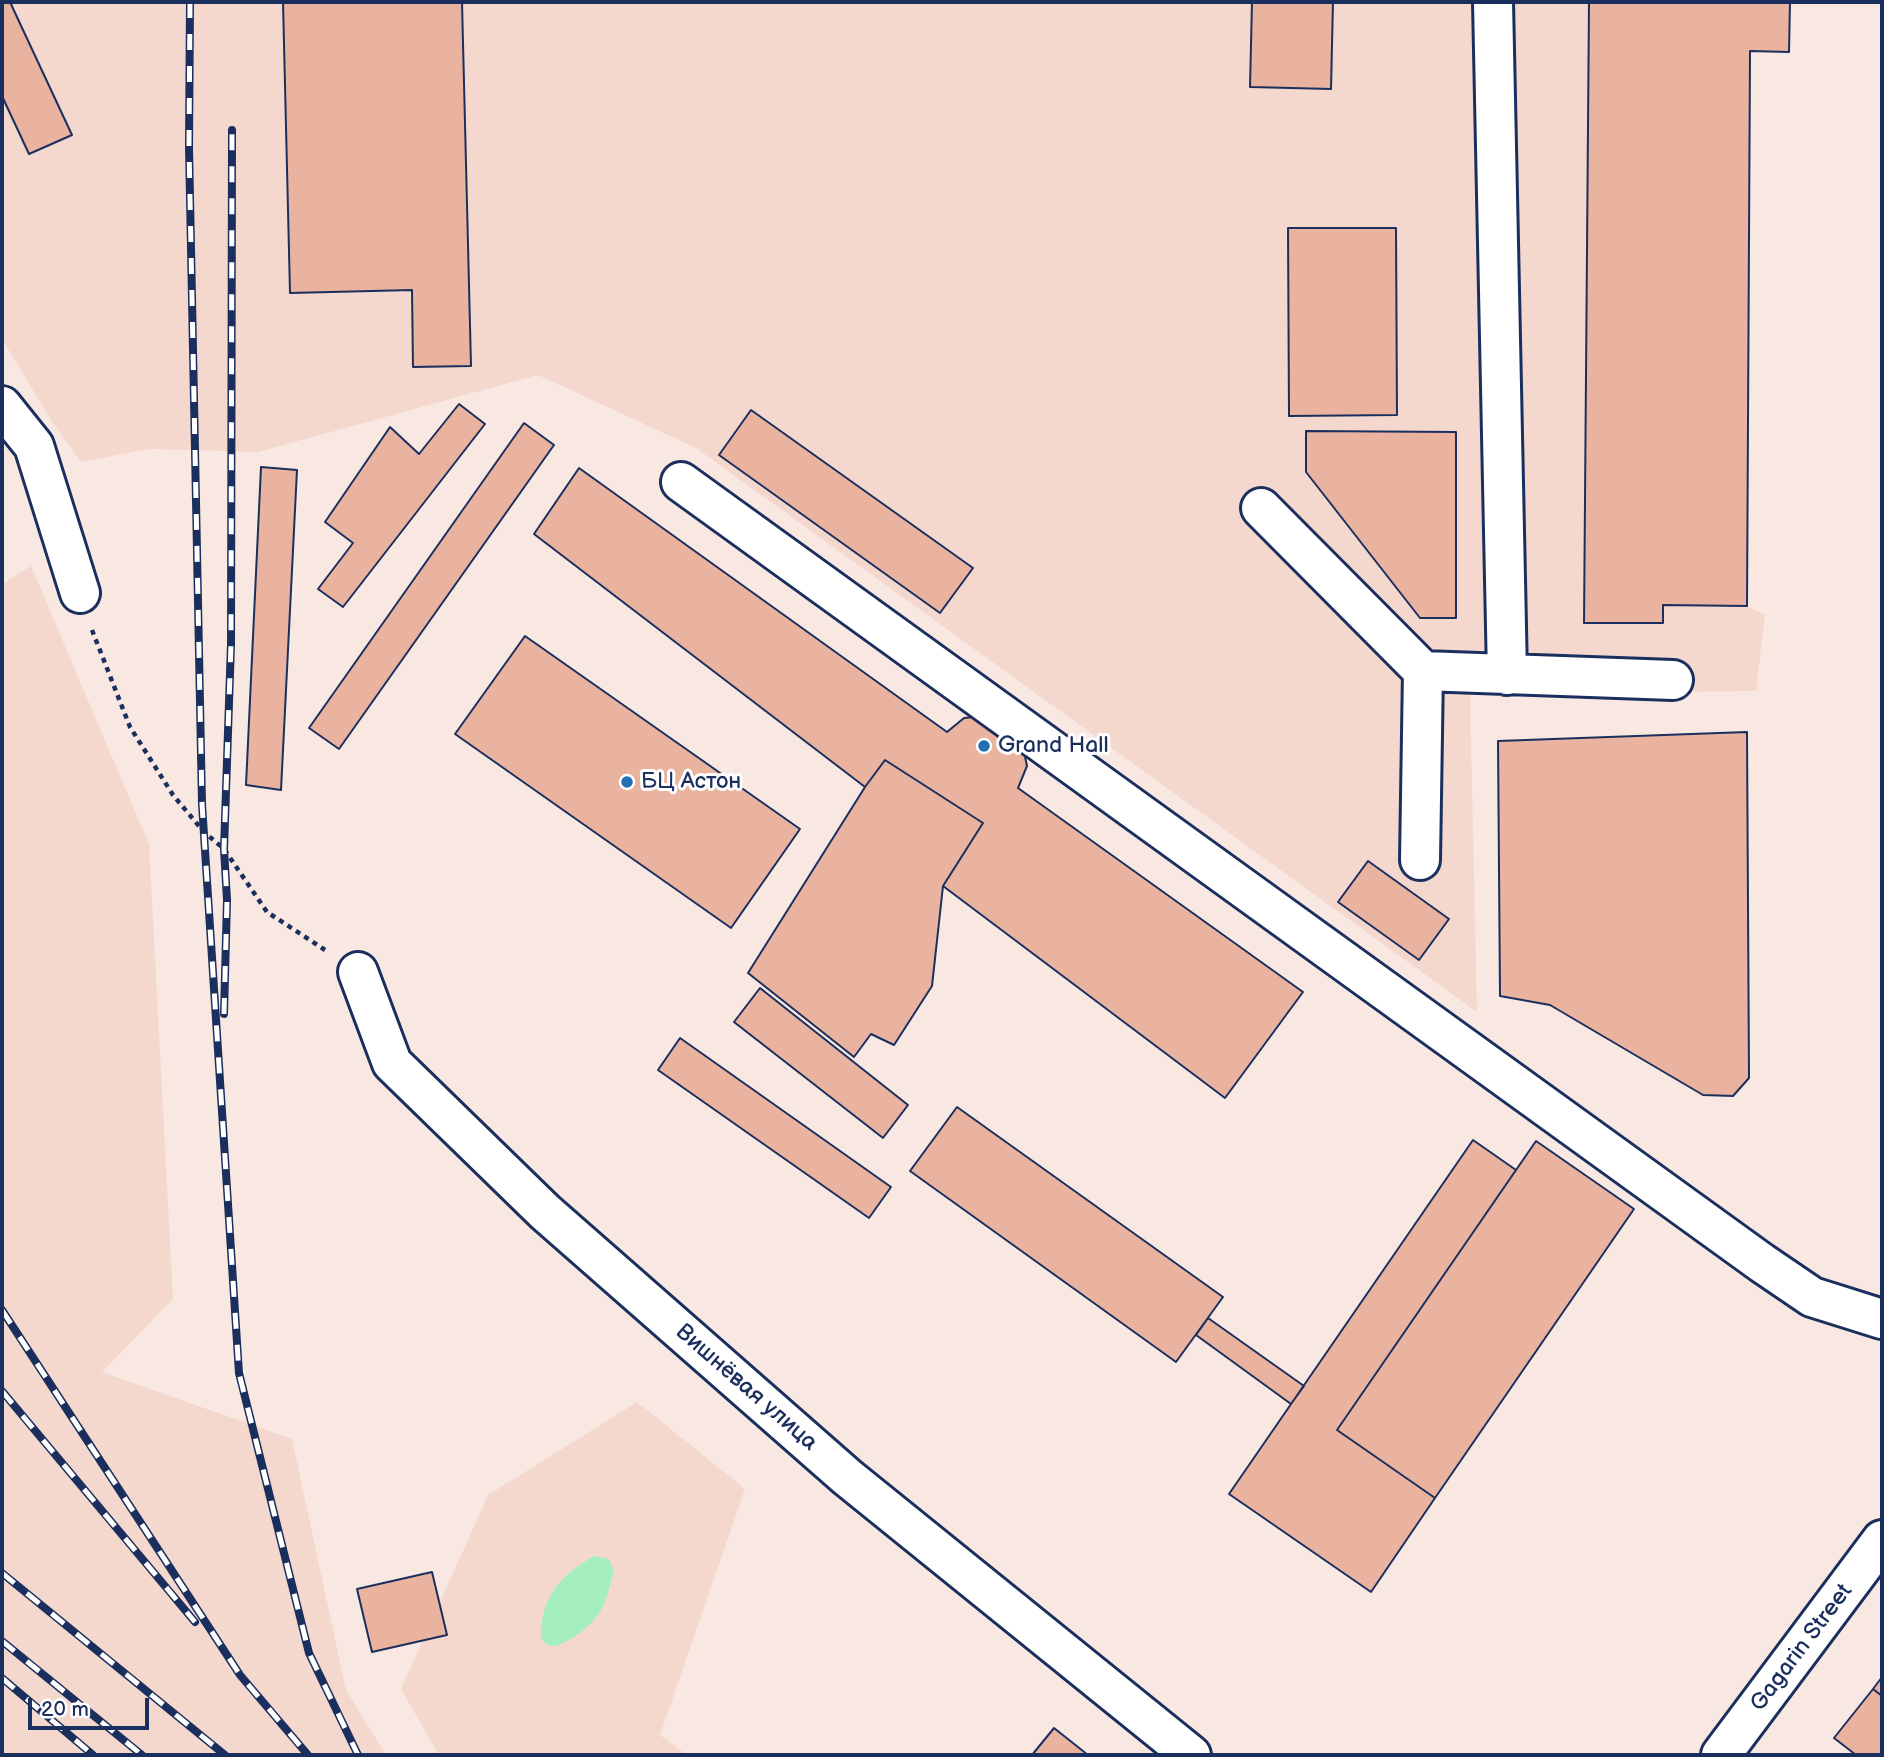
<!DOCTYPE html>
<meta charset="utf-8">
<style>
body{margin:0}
#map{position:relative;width:1884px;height:1757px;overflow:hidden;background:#f9e8e2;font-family:"Balsamiq Sans",sans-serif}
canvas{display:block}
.frame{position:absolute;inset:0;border:4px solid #1b2f5e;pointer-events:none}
.scale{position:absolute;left:28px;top:1698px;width:121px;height:32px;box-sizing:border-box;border:4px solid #1b2f5e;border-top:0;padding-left:9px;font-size:21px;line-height:24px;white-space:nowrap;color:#1b2f5e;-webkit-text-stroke:5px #fff;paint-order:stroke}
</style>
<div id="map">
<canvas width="1884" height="1757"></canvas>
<div class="frame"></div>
<div class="scale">20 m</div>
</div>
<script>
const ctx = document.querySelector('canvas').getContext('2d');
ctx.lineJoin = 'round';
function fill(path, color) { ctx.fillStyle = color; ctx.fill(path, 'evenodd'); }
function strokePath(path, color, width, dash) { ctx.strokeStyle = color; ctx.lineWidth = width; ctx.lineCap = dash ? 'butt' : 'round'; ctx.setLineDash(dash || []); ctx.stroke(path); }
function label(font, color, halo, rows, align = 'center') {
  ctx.font = font + ' "Balsamiq Sans",sans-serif'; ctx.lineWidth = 6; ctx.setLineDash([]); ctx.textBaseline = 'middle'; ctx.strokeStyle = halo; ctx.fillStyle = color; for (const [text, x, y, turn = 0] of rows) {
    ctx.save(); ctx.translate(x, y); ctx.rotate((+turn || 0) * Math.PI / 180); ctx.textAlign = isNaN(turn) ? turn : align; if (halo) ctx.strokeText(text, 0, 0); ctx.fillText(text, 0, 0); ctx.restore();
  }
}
fill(new Path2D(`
 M2 2H1790L1789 52 1750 51 1747 606 1765 615 1756 691 1470 694 1477 1012 696 448 538 375 258 452 150 449 81 462 51 420 2 339Z
 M31 566 149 844 173 1299 102 1372 292 1439 346 1690 386 1755H2V584Z
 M637 1402 745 1489 660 1735 687 1755H439L401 1689 488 1495Z`), '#f4d8ce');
fill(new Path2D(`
 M594 1556 609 1559 614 1571C610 1583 608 1597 602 1608 596 1622 570 1643 555 1646 549 1647 545 1643 541 1639 540 1597 560 1576 594 1556Z`), '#a5efbe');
const building = new Path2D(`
 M4 2H10L72 135 29 154 2 96V3Z
 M82 2H144L82 3Z
 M283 2H462L471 366 413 367 412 290 290 293Z
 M1252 2H1333L1331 89 1250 87Z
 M1589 2H1790L1789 52 1750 51 1747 606 1663 605V623H1584Z
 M1288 228H1396L1397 415 1289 416Z
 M459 404 485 424 343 607 318 589 353 543 325 522 390 427 419 454Z
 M751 410 973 568 940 613 719 455Z
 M524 423 554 445 339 749 309 728Z
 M1306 431 1456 432V618H1420L1306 472Z
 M261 467 297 470 281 790 246 785Z
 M579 468 947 732 964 718 991 715 1020 733 1027 766 1018 788 1303 992 1225 1098 943 886 983 823 885 760 865 787 534 534Z
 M525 636 800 829 731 928 455 734Z
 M1747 732 1749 1078 1733 1096 1703 1095 1550 1005 1500 996 1498 741Z
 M885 760 983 823 943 886 932 986 894 1045 871 1034 854 1057 748 973 865 787Z
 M1368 861 1449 919 1419 960 1338 902Z
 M760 988 908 1105 883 1138 734 1022Z
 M680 1038 891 1187 869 1218 658 1070Z
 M957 1107 1223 1297 1176 1362 910 1171Z
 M1473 1140 1516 1170 1337 1430 1435 1498 1371 1592 1229 1494Z
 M1536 1141 1634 1209 1435 1498 1337 1430Z
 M1208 1318 1304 1386 1291 1404 1196 1335Z
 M432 1572 447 1635 372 1652 357 1589Z
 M1882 1677V1696L1873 1689Z
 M1873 1689 1882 1696V1755H1856L1834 1738Z
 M1054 1728 1088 1755H1032Z`);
fill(building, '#eab39f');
strokePath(building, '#1b2f5e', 2);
const minor = new Path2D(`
 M1493 2 1507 675
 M2 406 34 446 80 593
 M681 482 1762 1263 1812 1297 1882 1319
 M1261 508 1423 671 1673 680
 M1420 860 1423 671
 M358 972 392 1063 545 1212 847 1477 1191 1755
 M1721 1755 1882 1540`);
strokePath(minor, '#1b2f5e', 44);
strokePath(new Path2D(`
 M92 630 130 727 173 795 204 832 224 849 267 912 325 950`), '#1b2f5e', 4.5, [5, 5]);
strokePath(minor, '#fff', 38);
const rail = new Path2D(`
 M190 2 189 147 202 804 239 1373 309 1653 358 1755
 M224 1014 227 900 224 849 231 644 232 130
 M2 1310 240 1675 308 1755
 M2 1391 195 1622
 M2 1573 225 1755
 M2 1641 142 1755
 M2 1678 93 1755`);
strokePath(rail, '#1b2f5e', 8);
strokePath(rail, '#fff', 5, [16]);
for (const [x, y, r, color] of [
 [984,746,7,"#1f6fb2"],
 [627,782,7,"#1f6fb2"]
]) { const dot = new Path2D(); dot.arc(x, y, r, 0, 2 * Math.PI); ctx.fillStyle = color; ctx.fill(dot); strokePath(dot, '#fff', 2.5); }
label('23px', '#1b2f5e', '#fff', [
 ["Grand Hall",998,746],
 ["БЦ Астон",641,782]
], 'left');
label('23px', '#1b2f5e', '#fff', [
 ["Вишнёвая улица",746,1388,41],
 ["Gagarin Street",1802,1648,-53]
]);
</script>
